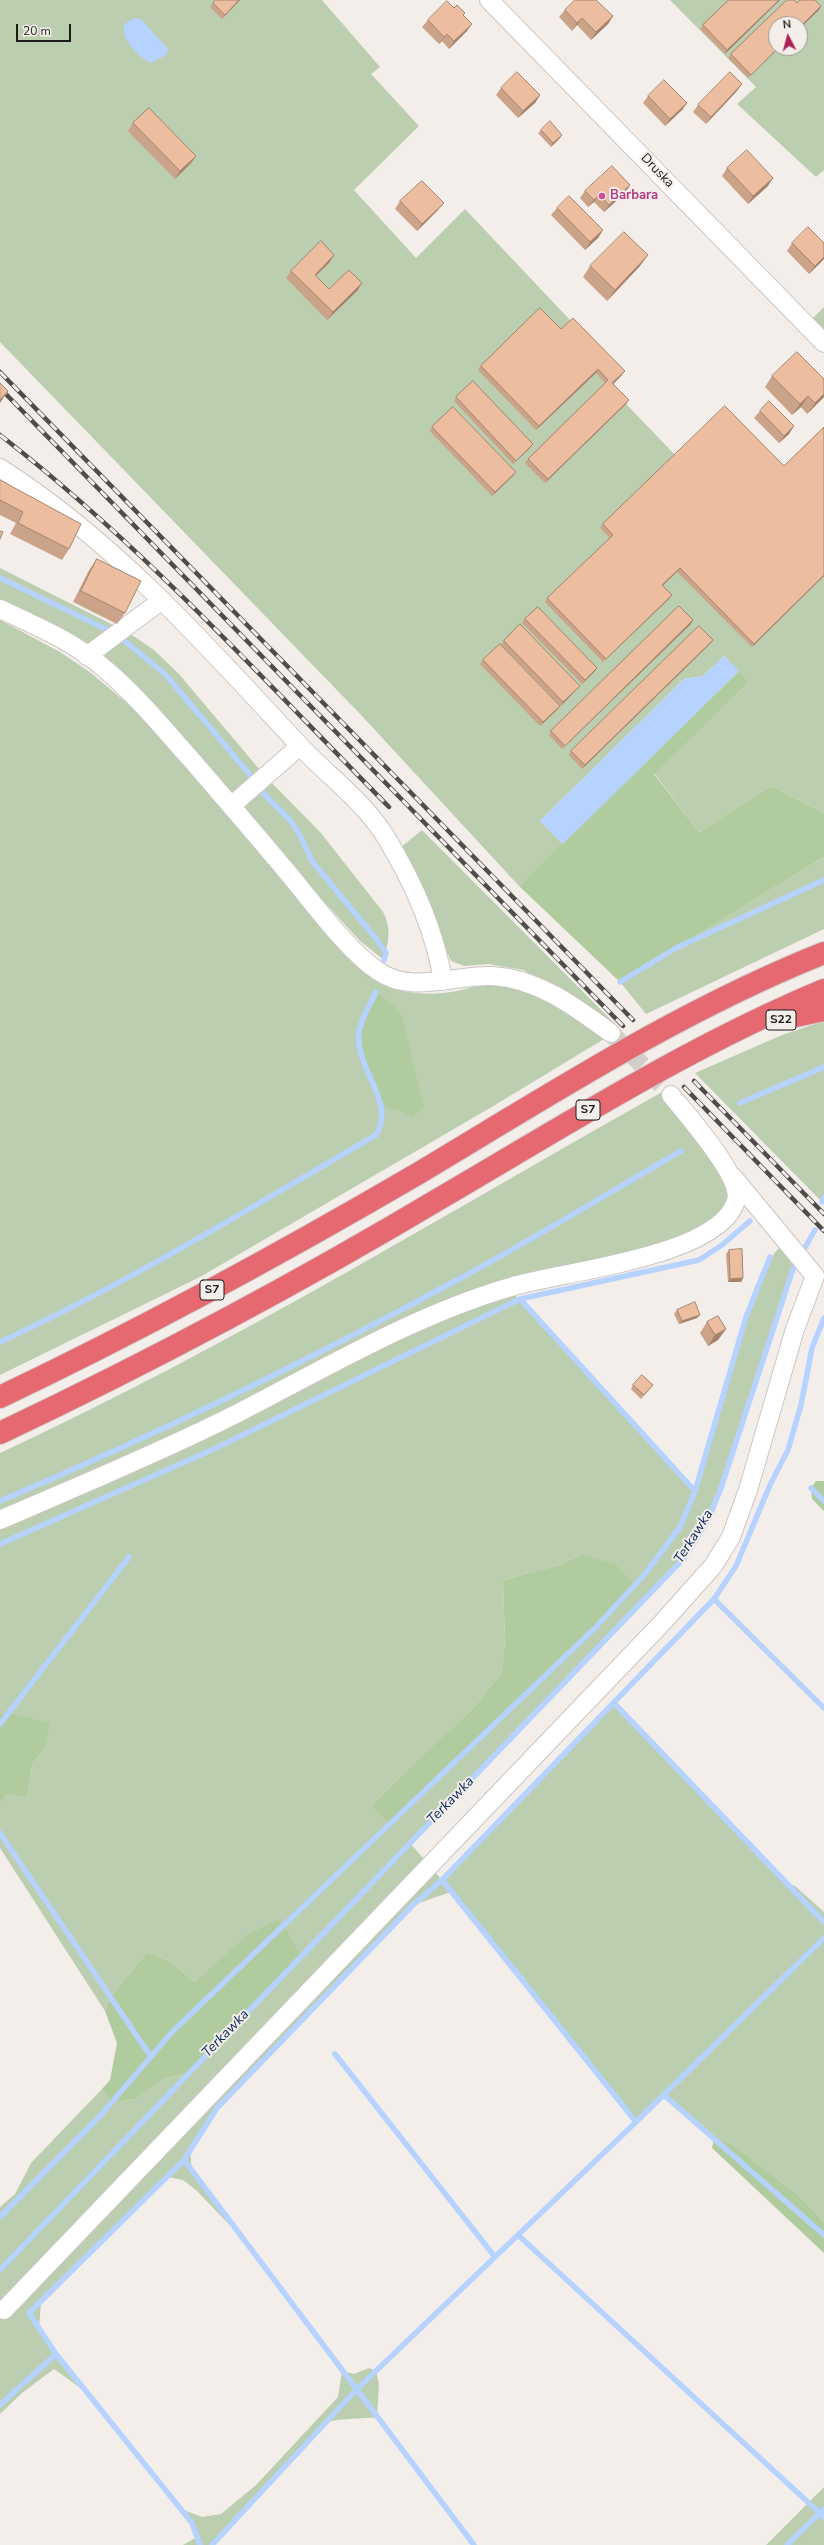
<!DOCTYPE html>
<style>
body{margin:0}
#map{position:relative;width:824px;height:2545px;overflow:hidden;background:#f4eeea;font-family:"Nunito Sans",sans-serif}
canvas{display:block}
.north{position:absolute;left:768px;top:16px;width:40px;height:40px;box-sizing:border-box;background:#f4eeea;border:1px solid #9e9a97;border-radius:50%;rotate:354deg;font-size:11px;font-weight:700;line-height:16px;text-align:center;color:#1e1c1a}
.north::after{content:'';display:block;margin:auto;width:14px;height:18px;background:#af2056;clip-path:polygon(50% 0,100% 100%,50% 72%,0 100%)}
.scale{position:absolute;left:16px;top:24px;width:55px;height:18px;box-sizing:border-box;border:2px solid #1e1c1a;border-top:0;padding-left:5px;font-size:12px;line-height:14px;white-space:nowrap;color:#1e1c1a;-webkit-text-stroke:3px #f4eeea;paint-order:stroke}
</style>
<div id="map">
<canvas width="824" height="2545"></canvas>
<div class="north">N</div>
<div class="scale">20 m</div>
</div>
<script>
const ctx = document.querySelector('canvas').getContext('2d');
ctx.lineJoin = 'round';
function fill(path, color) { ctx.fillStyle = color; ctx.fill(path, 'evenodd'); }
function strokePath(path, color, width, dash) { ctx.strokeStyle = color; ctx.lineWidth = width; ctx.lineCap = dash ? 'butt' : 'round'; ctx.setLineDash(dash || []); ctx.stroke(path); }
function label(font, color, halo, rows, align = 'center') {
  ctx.font = font + ' "Nunito Sans",sans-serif'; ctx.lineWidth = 4; ctx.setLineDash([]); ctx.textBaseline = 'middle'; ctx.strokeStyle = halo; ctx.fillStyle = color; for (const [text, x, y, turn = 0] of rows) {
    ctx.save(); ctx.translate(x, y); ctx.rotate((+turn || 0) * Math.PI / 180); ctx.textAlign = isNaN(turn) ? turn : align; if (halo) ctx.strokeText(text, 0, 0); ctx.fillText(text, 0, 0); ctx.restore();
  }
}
fill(new Path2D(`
 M0 0H322L380 67 371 74 419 126 354 190 416 258 465 209 622 375 610 387 675 455 782 470 824 429V813L771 786 699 832 654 773 749 682 724 656 703 676 684 679 540 821 563 844 519 886 362 716 0 342Z
 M670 0H824V170L816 177 737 104 756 87ZM776 24H800V48H776Z
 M824 307V331L812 319Z
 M0 568 129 633 154 650 179 674 265 776 321 833 383 912C392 929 388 942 384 960L360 941 303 879 217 775 138 688 104 656 72 634 0 600Z
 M0 620 60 652 91 673 134 709 369 976C397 994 424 997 457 991 466 989 477 985 487 985 530 985 571 1011 604 1039L490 1108 200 1277 0 1375Z
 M422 830 619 1028 615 1030 554 987 523 970 488 964 464 966 451 961 400 848Z
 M824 857V929L646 1014 620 982Z
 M824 1021V1204L695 1073 782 1035Z
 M662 1092 737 1192 700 1237 506 1289 520 1299 695 1490C707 1450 719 1409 731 1368 741 1332 752 1275 779 1248L791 1249 798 1259 794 1266 721 1488 708 1520 684 1558 410 1843 442 1880 614 1703 787 1883 795 1886 824 1912V2222L798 2195 731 2143 714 2139 664 2095 636 2122 451 1892 413 1905 217 2108 190 2149 192 2171 243 2239 197 2191 183 2180 168 2177 41 2302 39 2329 86 2392 54 2369 22 2393 0 2414V2207L15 2194 31 2163 102 2089 111 2103 136 2099 164 2079 189 2073 214 1967 195 1982 169 1961 147 1952 110 1997 105 2011 0 1848V1805L7 1794 27 1798 32 1765 44 1749 9 1713 0 1714V1453C229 1347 443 1215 662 1092ZM581 1555 634 1585 372 1805 434 1744 470 1712 502 1672 505 1640 503 1580 556 1566Z
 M369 2368 376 2371 379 2384 377 2417C360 2419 344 2418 327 2422L212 2545H183L197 2537 192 2523 181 2509 202 2517 221 2514 256 2485 338 2397 342 2371 354 2374Z
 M824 2487V2545H766Z`), '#bbceaf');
fill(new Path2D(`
 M739 671 749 682 654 774 699 832 771 786 824 813V857L620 982 519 886Z
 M376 992 391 1003 402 1017 424 1108 412 1117 404 1112 381 1105 362 1055 359 1033Z
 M816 1481H824V1511L812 1499 811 1488Z
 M581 1555 615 1564 635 1585 595 1628 391 1825 372 1805 434 1744 470 1712 502 1672 505 1640 503 1580 556 1566Z
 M9 1713 50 1723 44 1749 32 1765 27 1798 7 1794 0 1805V1714Z
 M278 1920 284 1926 301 1956 189 2073 164 2079 136 2099 111 2103 102 2089 110 2080 117 2043 105 2011 110 1997 147 1952 169 1961 195 1982 249 1934Z
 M714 2139 731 2143 798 2195 824 2222V2253L712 2148Z`), '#b0cb9e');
fill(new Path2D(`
 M137 18 141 19 168 49 166 55 150 63C140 57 120 39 124 26L128 21Z
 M724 656 739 671 563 844 540 821 684 679 703 676Z`), '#b6d2fe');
strokePath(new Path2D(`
 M0 578 108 630
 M121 638 166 675 250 775
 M262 792 289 819 299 833 312 861 377 940 386 953 384 960
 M620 982 676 948 824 880
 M740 1103 824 1067
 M822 1202 824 1197
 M803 1251 815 1230
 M520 1299 695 1491
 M0 1342C130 1282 252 1207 376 1135 397 1102 354 1068 359 1032 361 1019 370 1005 376 992
 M811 1488 824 1501
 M0 1501C156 1435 308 1361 457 1280 533 1239 607 1194 681 1151
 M0 1544 216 1448 520 1299 699 1260 722 1245 750 1221
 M714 1599 824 1708
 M614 1703 824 1922
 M0 1724 129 1557
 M0 1833 151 2057
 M442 1880 636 2122
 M335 2054 495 2257
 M664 2095 824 2235
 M184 2160 474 2545
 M0 2217 100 2116 173 2031 595 1628 645 1574 680 1527 695 1491 746 1317 770 1257
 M518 2235 824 2517
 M0 2270 684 1558 708 1520 721 1488 794 1266
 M0 2405 56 2354
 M200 2545 192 2523 56 2354 29 2313 184 2160 217 2108 413 1905 442 1880 714 1599 736 1566 770 1485 788 1450 801 1405 812 1348 824 1318
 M212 2545 356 2390 636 2122 824 1938
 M787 2545 824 2509`), '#b6d2fe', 5.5);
strokePath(new Path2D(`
 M611 1033 671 1095`), '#d4cecb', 18, [18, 9]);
const minor = new Path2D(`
 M489 0 824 343
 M0 468C116 542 207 646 300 746 329 777 365 802 387 839 413 882 435 932 443 981
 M0 609C36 626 75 642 105 669 136 695 162 727 189 757 220 793 252 830 283 867 309 897 346 950 378 971 412 995 456 974 493 976 539 979 575 1007 611 1033
 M87 656 162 600
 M231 806 300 746
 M0 1520C76 1487 154 1455 228 1418 319 1372 415 1314 514 1286 564 1271 719 1257 736 1201 743 1177 687 1115 671 1095
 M4 2310 662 1623 713 1566 731 1537 748 1490 795 1329 815 1276 733 1177`);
const highway = new Path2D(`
 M781 1019 824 1010
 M0 1397C143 1329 282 1253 419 1173 551 1094 681 1010 824 953
 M0 1433C152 1361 300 1282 444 1196 569 1123 690 1046 824 990`);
strokePath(minor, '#ccc6c2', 20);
strokePath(highway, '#cecdcd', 24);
strokePath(minor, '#fff', 18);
strokePath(highway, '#e66972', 22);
const rail = new Path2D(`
 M0 372 633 1020
 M0 388 623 1026
 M0 435C142 545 263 679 389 807
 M694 1081 824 1214
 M684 1087 824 1231`);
strokePath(rail, '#4f4c4a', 4.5);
strokePath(rail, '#f4eeea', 3, [9]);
fill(new Path2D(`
 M216 0H240L222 19 210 7Z
 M729 0H780L725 54 700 29 703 25Z
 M797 3 819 10 800 28V24L776 48 748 78 728 58 731 54Z
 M454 8 464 15 467 31 449 49 442 41 439 44 422 27 428 20Z
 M565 10 613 16 608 24 591 40 577 25 572 31 559 17Z
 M501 88 540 95 535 103 518 118 496 95Z
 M737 91 706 124 693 112 698 105Z
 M648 96 687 103 682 110 665 126 643 103Z
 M133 123 196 156 191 163 175 179 128 131Z
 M541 130 562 135 560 138 551 147 538 133Z
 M727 168 768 186 748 204 722 176Z
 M630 185 625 193 604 212 594 202 588 207 580 198 585 191Z
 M400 201 438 210 417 231 395 209Z
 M557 208 603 230 598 238 585 250 551 215Z
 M792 243 824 259 809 274 787 251Z
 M334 255 329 263 316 276 329 289 362 283 357 291 327 320 286 278 291 271Z
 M590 266H640L607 301 583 277Z
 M561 329 622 375 613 384 629 400 626 404 545 483 525 463 528 459 605 383 596 373 536 430 478 370 481 366Z
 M772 376 824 379V397L807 414 801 407 792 415 765 387Z
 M456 397 530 448 513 464 454 401Z
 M760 411 789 434 779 443 754 418Z
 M432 427 513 476 492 496 430 431Z
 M824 427V576L752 647 677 572 662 586 669 599 603 662 545 602 547 598 610 538 600 528 603 524 784 466Z
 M0 480 69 549 62 560 10 534 16 523 0 515Z
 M97 559 125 613 117 624 73 602 89 570Z
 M525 619 595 671 582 684 522 623Z
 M693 620 691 624 562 749 549 735 551 731Z
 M504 641 580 686 577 689 561 706 501 644Z
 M711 643 582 769 569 755 571 751Z
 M483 660 560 706 557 710 540 726 480 664Z
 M729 1250 743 1278 741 1282H728L726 1254Z
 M677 1310 697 1318 679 1324 674 1314Z
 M707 1322 726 1329 718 1340 708 1346 700 1333Z
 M633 1385H653L641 1399 631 1389Z`), '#cba388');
fill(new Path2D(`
 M239 0H240L222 19 225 15Z
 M779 0H780L725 54 727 50Z
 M821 6 819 10 800 28V27Z
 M613 16 608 24 591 40 596 32Z
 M582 18 577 25 572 31 577 23Z
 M472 24 467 31 449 49 454 41Z
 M447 34 442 41 439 44 444 37Z
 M778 48H779L748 78Z
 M742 84 737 91 706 124 711 117Z
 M540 95 535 103 518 118 523 111Z
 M687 103 682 110 665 126 670 119Z
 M562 135 560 138 551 147 553 143Z
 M196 156 191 163 175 179 180 171Z
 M773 178 768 186 748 204 753 196Z
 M630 185 625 193 604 212 609 205Z
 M599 195 594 202 588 207 594 200Z
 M444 203 438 210 417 231 422 224Z
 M603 230 598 238 585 250 590 242Z
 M334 255 329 263 309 282 315 275Z
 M648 255 640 266 607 301 615 290Z
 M824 257V259L809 274 815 266Z
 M362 283 357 291 327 320 333 312Z
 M598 369 596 373 536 430 539 426Z
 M625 371 622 375 610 387 612 383Z
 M8 391 0 403V400Z
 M824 394V397L807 414 815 403Z
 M808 396 801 407 792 415 800 404Z
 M629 400 626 404 545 483 548 479Z
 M794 426 789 434 779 443 784 436Z
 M533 444 530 448 513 464Z
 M516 472 513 476 492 496 495 492Z
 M680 568 677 572 659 589 662 585Z
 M824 575V576L752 647 754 644Z
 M672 595 669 599 603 662 606 659Z
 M693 620 691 624 562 749 565 746Z
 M713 640 711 643 582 769 585 765Z
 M597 668 595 671 582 684 585 680Z
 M580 686 577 689 561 706 563 702Z
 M560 706 557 710 540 726 543 722Z
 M743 1278 741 1282H728L730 1279Z
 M700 1315 697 1318 679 1324 682 1321Z
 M726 1329 718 1340 708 1346 715 1335Z`), '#a5846f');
const building = new Path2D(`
 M216 0H239L225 15 213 3Z
 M575 0H596L613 16 596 32 582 18 577 23 565 10Z
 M729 0H779L727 50 703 25Z
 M787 0H794L797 3 800 0H815L821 6 800 27V24H776V48H778L751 75 731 54Z
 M447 1 454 8 457 5 465 13 463 15 472 24 454 41 447 34 444 37 428 20Z
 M517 72 540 95 523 111 501 88Z
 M730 72 742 84 711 117 698 105Z
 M664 80 687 103 670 119 648 96Z
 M149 108 196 156 180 171 133 123Z
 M550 121 562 135 553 143 541 130Z
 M747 150 773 178 753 196 727 168Z
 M612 166 630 185 609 205 599 195 594 200 585 191Z
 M422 181 444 203 422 224 400 201Z
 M569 196 603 230 590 242 557 208Z
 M808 227 824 243V257L815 266 792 243Z
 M624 232 648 255 615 290 590 266Z
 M321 241 334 255 315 275 329 289 349 270 362 283 333 312 291 271Z
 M540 308 561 329 573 318 625 371 612 383 629 400 548 479 528 459 608 380 598 369 539 426 481 366Z
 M797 352 824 379V394L815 403 808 396 800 404 772 376Z
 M473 381 533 444 516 461 456 397Z
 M0 383 8 391 0 400Z
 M769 401 794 426 784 436 760 411Z
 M725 406 784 466 824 427V575L754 644 680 568 662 585 672 595 606 659 547 598 613 535 603 524Z
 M453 407 516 472 495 492 432 427Z
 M0 480 81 524 69 549 18 523 23 512 0 500Z
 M0 531 3 532 0 539Z
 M97 559 141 581 125 613 81 591Z
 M679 606 693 620 565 746 551 731Z
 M538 607 597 668 585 680 525 619Z
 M520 624 580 686 563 702 504 641Z
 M699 626 713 640 585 765 571 751Z
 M500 644 560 706 543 722 483 660Z
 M742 1249 743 1278 730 1279 729 1250Z
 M695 1302 700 1315 682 1321 677 1310Z
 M718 1316 726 1329 715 1335 707 1322Z
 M642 1375 653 1385 644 1395 633 1385Z`);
fill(building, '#ecbd9e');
strokePath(building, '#a5846f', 1);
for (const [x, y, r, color] of [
 [602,196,4,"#d1479c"]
]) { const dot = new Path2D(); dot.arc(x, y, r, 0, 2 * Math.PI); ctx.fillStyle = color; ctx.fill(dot); strokePath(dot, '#f4eeea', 1.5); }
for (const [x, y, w] of [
 [781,1020,30],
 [588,1110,24],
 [212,1290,24]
]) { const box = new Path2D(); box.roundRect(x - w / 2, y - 10, w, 20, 3); ctx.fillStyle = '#f4eeea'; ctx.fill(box); strokePath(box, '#1e1c1a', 1); }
label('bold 12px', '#1e1c1a', null, [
 ["S22",781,1020],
 ["S7",588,1110],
 ["S7",212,1290]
]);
label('13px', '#1e1c1a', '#f4eeea', [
 ["Druska",657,171,46]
]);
label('bold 13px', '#b23c85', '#f4eeea', [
 ["Barbara",610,196]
], 'left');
label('italic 14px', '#052759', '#f4eeea', [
 ["Terkawka",694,1537,-58],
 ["Terkawka",451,1801,-46],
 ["Terkawka",226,2034,-46]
]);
</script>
